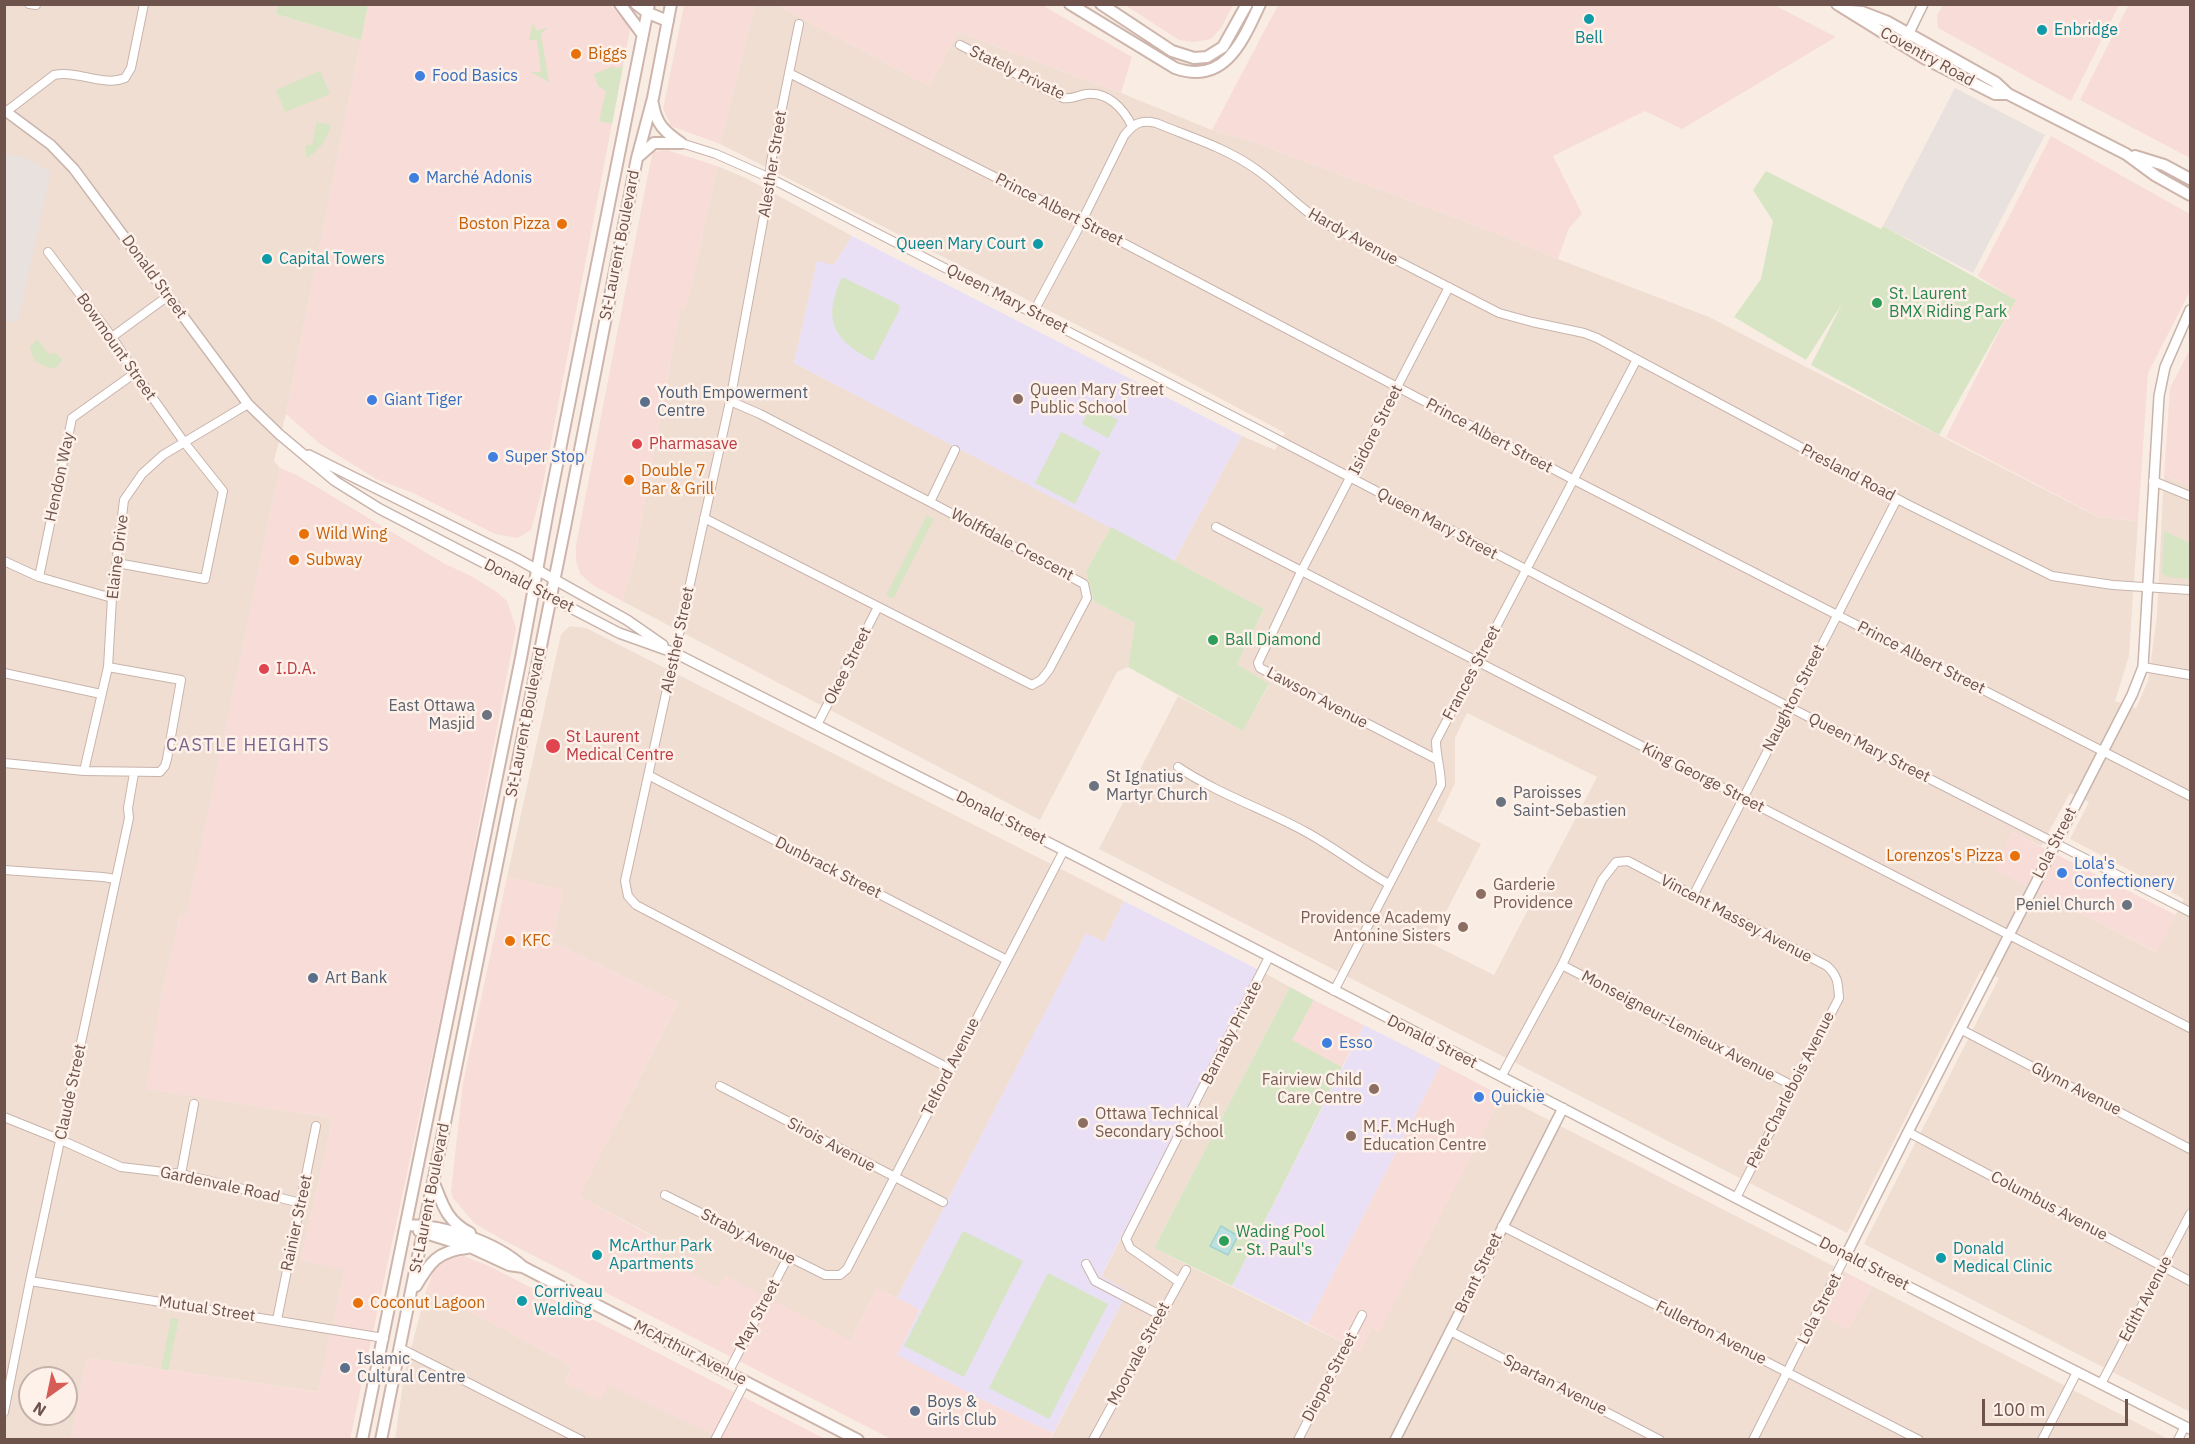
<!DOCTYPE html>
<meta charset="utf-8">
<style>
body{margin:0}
#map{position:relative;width:2195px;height:1444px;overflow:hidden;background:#f9ede3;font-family:"IBM Plex Sans",sans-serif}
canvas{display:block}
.frame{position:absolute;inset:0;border:6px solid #6e534c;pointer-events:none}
.north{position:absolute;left:18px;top:1366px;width:60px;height:60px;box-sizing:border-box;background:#fdf1e9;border:2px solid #c4b2aa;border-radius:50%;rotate:213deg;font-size:16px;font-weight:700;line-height:24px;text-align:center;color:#6e534c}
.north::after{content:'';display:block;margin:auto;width:21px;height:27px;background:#d65d56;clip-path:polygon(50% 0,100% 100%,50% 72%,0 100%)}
.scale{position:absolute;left:1982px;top:1399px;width:146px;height:27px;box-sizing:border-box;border:3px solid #6e534c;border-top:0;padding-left:8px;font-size:18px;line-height:21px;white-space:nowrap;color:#6e534c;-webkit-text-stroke:4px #fdf1e9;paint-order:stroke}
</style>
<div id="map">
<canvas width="2195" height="1444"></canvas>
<div class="frame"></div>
<div class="north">N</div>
<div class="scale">100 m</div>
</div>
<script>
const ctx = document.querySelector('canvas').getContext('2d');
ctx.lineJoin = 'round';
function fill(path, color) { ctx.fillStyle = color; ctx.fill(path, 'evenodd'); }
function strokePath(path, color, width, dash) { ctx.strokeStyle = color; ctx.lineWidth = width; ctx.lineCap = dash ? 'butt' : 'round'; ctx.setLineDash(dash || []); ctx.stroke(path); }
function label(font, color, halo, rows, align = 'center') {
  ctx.font = font + ' "IBM Plex Sans",sans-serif'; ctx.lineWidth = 5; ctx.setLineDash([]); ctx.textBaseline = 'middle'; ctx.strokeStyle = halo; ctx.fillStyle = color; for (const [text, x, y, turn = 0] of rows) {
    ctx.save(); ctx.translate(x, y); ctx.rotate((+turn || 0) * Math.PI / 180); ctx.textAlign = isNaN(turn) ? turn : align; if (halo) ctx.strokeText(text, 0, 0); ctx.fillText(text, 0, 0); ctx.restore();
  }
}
fill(new Path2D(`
 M4 5H278L276 14 361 40 286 414 274 461 280 468 187 914 180 915 161 998 147 1089 333 1118 301 1260 345 1269 318 1392 87 1358 71 1440 4 1439ZM30 1378H66V1414H30Z
 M755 5H777L929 86 958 32 1121 93 1212 130 1248 140 1506 237 1558 259 1709 317 2098 517 2138 521 2129 656 2115 701 2136 708 2148 681 2157 616 2164 475 2190 487V1412L1864 1244 1999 978 1981 970 1847 1233 1099 849 1178 696 1243 731 1269 685 1237 664 1264 609 1174 561 1242 436 1275 450 1285 433 1178 376 720 144ZM1467 713 1597 777 1494 975 1430 943 1481 844 1437 821 1455 783V738ZM2070 793 2089 802 2070 839 2184 899 2156 952 1994 869 2012 832 2041 846Z
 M717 166 746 178 852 236 834 265 817 262 794 363 1111 527 1086 571 1094 601 1135 623 1128 667 1117 672 1040 820 622 601 634 561 680 309 685 308 691 287Z
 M570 626 586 628 1124 901 1104 942 1086 934 897 1298 877 1289 850 1341 725 1276 719 1288 648 1252 655 1237 579 1196 678 1003 552 942 563 890 507 877 561 634Z
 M1259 970 1290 987 1154 1248 1360 1351 1372 1328 1379 1332 1502 1096 1849 1274 1844 1278 1848 1330 1872 1286 2168 1439 1050 1440 1128 1291 1101 1277Z
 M426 1291 479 1316 572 1366 565 1382 608 1384 723 1439 395 1440 404 1376Z`), '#f0ded3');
fill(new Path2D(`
 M2129 4 2190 5V158L2080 100Z
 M368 5H610L626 22 630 30 541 494 531 530 518 538 495 534 413 493 376 479 320 444 286 414Z
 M684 5H755L720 144 671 126 663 109Z
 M777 5H1042L1132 57 1121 93 958 32 929 86Z
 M1125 5H1233L1221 28 1211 39 1194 42 1179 40Z
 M1278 5H1774L1836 37 1682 129 1645 111 1553 156 1582 214 1569 228 1558 259 1506 237 1248 140 1212 130Z
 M1943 5V4L2119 5 2071 101 1938 28 1937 15Z
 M2051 136 2190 214V291L2148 373 2138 521 2099 517 1946 437 2015 300 1978 276Z
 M667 150 717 166 691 287 685 308 680 309 634 561 622 601 594 586 580 574 576 561V545L650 164 653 152Z
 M2190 349V487L2164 475 2170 388Z
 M280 468 297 475 445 564 471 576 497 592 507 601 516 628 455 949 350 1439 71 1440 87 1358 317 1392 345 1270 301 1260 333 1118 146 1089 161 998 180 915 187 913Z
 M2012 832 2176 915 2157 952 1993 869Z
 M507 877 563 890 552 942 678 1003 579 1196 655 1238 649 1252 719 1288 725 1275 850 1341 877 1289 920 1309 898 1354 979 1398 1053 1433 1050 1440 891 1439 503 1240 474 1223 453 1198 451 1191 463 1083Z
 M1314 1000 1364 1025 1342 1067 1291 1040Z
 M1441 1064 1502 1096 1380 1332 1372 1328 1360 1351 1308 1324Z
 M464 1256 489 1266 825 1439H723L608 1385 600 1400 565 1383 572 1366 479 1316 426 1291 434 1270 446 1260Z
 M1849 1274 1872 1286 1848 1330 1823 1316 1844 1278Z`), '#f8dcd8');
fill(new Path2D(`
 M1955 88 2045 135 1973 273 1883 226Z
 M5 154 24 157 51 172 18 322 5 321Z`), '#e9e1dd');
fill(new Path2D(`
 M852 236 1242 436 1174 561 794 363 817 261 834 265Z
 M1124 901 1259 970 1101 1276 1128 1291 1053 1433 979 1398 897 1355 920 1310 897 1298 1086 933 1104 942Z
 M1364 1025 1441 1064 1308 1324 1232 1286Z`), '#eae0f5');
fill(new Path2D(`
 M278 5H368L361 40 276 14Z
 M533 23 537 31 548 27 541 34 549 82 531 72H541L537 40H529Z
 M614 66 615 69 623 66 612 124 599 121 606 91 598 86 594 74Z
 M320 71 330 94 285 112 276 90Z
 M317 122 331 125C328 139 318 152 306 158V145H312Z
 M1766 171 1881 229 1883 226 2016 300 1939 435 1811 365 1842 304 1806 360 1734 317 1761 279 1773 221 1753 190Z
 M842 277 898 304 900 309 873 361C833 339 822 321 842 277Z
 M37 339 48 354 56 353 62 360 55 369C39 364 34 365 30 347Z
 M1097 408 1118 420 1108 438 1082 424 1089 409Z
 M1061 432 1101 452 1075 504 1035 483Z
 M927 515 934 519 893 599 886 595Z
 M1111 527 1264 609 1237 664 1269 684 1243 731 1128 667 1135 623 1094 601 1086 571Z
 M2164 531 2190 543V579L2167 577 2162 573Z
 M1290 987 1314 1000 1292 1040 1342 1067 1232 1286 1154 1248Z
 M963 1231 1023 1261 964 1377 904 1346Z
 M1048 1273 1108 1304 1049 1419 989 1388Z
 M171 1318 179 1319 168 1370 161 1369Z`), '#d7e5c4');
const water = new Path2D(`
 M1221 1226 1238 1236 1228 1255 1210 1246Z`);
fill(water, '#bae0df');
strokePath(water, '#a2d1d0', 1.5);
const minor = new Path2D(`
 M29 4 36 5
 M799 24 771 162 767 199 730 401 625 881 628 896 636 905 950 1069
 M960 45 1063 98C1072 100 1078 95 1087 94 1108 92 1123 108 1132 126
 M789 73 1074 217 1574 480 2190 796
 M7 111 54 75C78 70 103 87 125 78L131 68 144 4
 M681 143 716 154 770 178 1254 427 1789 707 2190 912
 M48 252 112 337 135 373 184 442 223 491 205 579 117 563
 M1033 313 1077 231 1124 136C1133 124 1141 119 1156 123 1190 137 1227 148 1257 170 1280 186 1298 207 1322 222L1499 313 1532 322 1584 333 1597 338 1907 504 2052 576 2113 585 2190 590
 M112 337 168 296
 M2153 481 2190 496
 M930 502 955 450
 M704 518 1032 685 1041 680 1049 670 1087 598 1084 584 930 502 760 414 730 401
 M1216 527 2190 1028
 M4 561 39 577 112 598
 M39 577 72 418 135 373
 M2143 667 2190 675
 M4 673 101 694
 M817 725 878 607
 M1436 759 1260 668 1258 663 1301 572 1449 287
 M4 763 84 771 160 772 165 766 167 759 181 680 108 667
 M1178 767C1218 794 1264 809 1306 832 1335 848 1360 868 1389 884
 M84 771 108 667 112 598 124 500 142 474 163 455 248 404
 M650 776 1007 960
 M4 870 103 877 116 879
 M1693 896 1897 499
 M1562 965 1793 1086
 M1334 991 1441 785C1441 770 1436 756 1436 741L1636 361
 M1962 1030 2190 1149
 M1501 1077 1562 965 1602 880 1616 862 1628 861 1827 966C1838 976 1838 983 1839 998L1736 1198
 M720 1086 943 1202
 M4 1117 61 1140 121 1167 181 1174 301 1203
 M1908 1132 2190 1281
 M181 1174 194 1104
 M665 1195 825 1275H840L847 1269 1064 850
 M1502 1226 1919 1440
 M1086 1264 1095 1281 1160 1315
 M30 1281 384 1338
 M1179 1282 1130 1248 1126 1239 1269 957
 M277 1320 316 1126
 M1450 1331 1660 1440
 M400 1348 581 1440
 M728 1373 788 1257
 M2101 1384 2190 1214
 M4 1412 30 1281 129 818 128 808 134 773
 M715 1440 745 1382
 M1093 1440 1186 1270
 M1298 1440 1362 1315
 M1753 1440 1846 1255
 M2042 1440 2077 1372
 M2178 1440 2185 1426`);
const tertiary = new Path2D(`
 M1903 45 1923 4
 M4 110 51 145 74 169 248 404 279 434 335 481 380 509 619 633 675 653 1085 861 1846 1255 2190 1429
 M309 455 516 558 627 620 663 645
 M1846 1255 1908 1132 2132 695 2143 667 2159 396 2165 367 2190 310
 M1395 1440 1563 1108`);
const secondary = new Path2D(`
 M620 4 643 35
 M636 4 648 13 668 21
 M1070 4 1175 68C1225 86 1243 40 1260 4
 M1101 4 1172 51 1194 58 1207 57 1223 47 1247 4
 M1837 4 1924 58 1995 94H2008
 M1850 11 1862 12 1888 22 1995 82 2008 94 2126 154 2156 176 2190 195
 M653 104C656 124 665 132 681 143
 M639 156 654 143H681
 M2135 156 2164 165 2190 179
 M434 1183C443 1206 447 1221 470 1233
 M406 1225C443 1225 495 1241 523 1267L858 1440
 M419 1231 470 1247 509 1265 523 1267
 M416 1286C430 1262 438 1251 467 1248
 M362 1440 521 658 549 505 649 4
 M381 1440 565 527 637 158 653 98 671 4`);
strokePath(minor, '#c8b4ab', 10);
strokePath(tertiary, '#c8b4ab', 12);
strokePath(secondary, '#cdb5ac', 14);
strokePath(minor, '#fff', 8);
strokePath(tertiary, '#fff', 9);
strokePath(secondary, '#fff', 10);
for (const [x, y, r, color] of [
 [1589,19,6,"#0f9aa8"],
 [2042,30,6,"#0f9aa8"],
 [576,54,6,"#e8710a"],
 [420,76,6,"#3f7fe0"],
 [414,178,6,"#3f7fe0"],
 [562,224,6,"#e8710a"],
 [1038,244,6,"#0f9aa8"],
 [267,259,6,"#0f9aa8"],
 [1877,303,6,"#2e9e5b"],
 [1018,399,6,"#8d6e63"],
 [372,400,6,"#3f7fe0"],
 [645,402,6,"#5c6f8a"],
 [637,444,6,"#e0444e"],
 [493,457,6,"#3f7fe0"],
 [629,480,6,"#e8710a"],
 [304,534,6,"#e8710a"],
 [294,560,6,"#e8710a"],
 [1213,640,6,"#2e9e5b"],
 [264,669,6,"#e0444e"],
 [487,715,6,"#6b7280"],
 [553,746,8,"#e0444e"],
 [1094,786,6,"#6b7280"],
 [1501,802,6,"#6b7280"],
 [2015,856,6,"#e8710a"],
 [2062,873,6,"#3f7fe0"],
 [1481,894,6,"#8d6e63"],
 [2127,905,6,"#6b7280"],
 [1463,927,6,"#8d6e63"],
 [510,941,6,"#e8710a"],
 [313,978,6,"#5c6f8a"],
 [1327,1043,6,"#3f7fe0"],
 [1374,1089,6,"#8d6e63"],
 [1479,1097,6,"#3f7fe0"],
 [1083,1123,6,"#8d6e63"],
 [1351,1136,6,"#8d6e63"],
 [1224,1241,6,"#2e9e5b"],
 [597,1255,6,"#0f9aa8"],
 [1941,1258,6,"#0f9aa8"],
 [522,1301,6,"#0f9aa8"],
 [358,1303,6,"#e8710a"],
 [345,1368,6,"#5c6f8a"],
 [915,1411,6,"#5c6f8a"]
]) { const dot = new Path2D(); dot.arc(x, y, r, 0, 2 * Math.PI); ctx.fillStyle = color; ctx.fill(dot); strokePath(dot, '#fdf1e9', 2); }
label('16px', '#0d838f', '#fdf1e9', [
 ["Enbridge",2054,30],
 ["Bell",1589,38,"center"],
 ["Queen Mary Court",1026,244,"right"],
 ["Capital Towers",279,259],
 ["McArthur Park",609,1246],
 ["Apartments",609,1264],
 ["Donald",1953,1249],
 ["Medical Clinic",1953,1267],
 ["Corriveau",534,1292],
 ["Welding",534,1310]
], 'left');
label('16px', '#c56008', '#fdf1e9', [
 ["Biggs",588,54],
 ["Boston Pizza",550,224,"right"],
 ["Double 7",641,471],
 ["Bar & Grill",641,489],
 ["Wild Wing",316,534],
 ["Subway",306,560],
 ["Lorenzos's Pizza",2003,856,"right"],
 ["KFC",522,941],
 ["Coconut Lagoon",370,1303]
], 'left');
label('16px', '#6e534c', '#fdf1e9', [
 ["Coventry Road",1927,57,29],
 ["Stately Private",1017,73,26],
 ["Alesther Street",773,164,-81],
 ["Prince Albert Street",1059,210,27],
 ["Hardy Avenue",1353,237,29],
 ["St-Laurent Boulevard",620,245,-79],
 ["Donald Street",154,277,54],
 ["Queen Mary Street",1007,299,27],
 ["Bowmount Street",116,347,55],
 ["Isidore Street",1376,430,-63],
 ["Prince Albert Street",1489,436,28],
 ["Presland Road",1848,473,28],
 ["Hendon Way",60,477,-78],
 ["Queen Mary Street",1437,524,28],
 ["Wolffdale Crescent",1012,545,28],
 ["Elaine Drive",118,557,-83],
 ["Donald Street",529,586,27],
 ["Alesther Street",678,640,-78],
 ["Prince Albert Street",1921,658,27],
 ["Okee Street",848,666,-63],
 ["Frances Street",1472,673,-62],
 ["Lawson Avenue",1317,698,28],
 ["Naughton Street",1794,698,-63],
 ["St-Laurent Boulevard",526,722,-79],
 ["Queen Mary Street",1869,748,27],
 ["King George Street",1703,778,27],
 ["Donald Street",1001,818,27],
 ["Lola Street",2055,843,-63],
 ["Dunbrack Street",828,868,27],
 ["Vincent Massey Avenue",1736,919,28],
 ["Monseigneur-Lemieux Avenue",1678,1026,28],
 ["Barnaby Private",1232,1033,-63],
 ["Donald Street",1432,1042,27],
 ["Telford Avenue",951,1067,-63],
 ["Glynn Avenue",2076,1089,27],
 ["Père-Charlebois Avenue",1791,1090,-63],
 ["Claude Street",71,1092,-78],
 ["Sirois Avenue",831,1145,28],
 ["Gardenvale Road",220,1185,12],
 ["St-Laurent Boulevard",430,1198,-79],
 ["Columbus Avenue",2049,1206,28],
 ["Rainier Street",297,1223,-78],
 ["Straby Avenue",748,1237,27],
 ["Donald Street",1864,1264,27],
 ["Brant Street",1479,1273,-64],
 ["Edith Avenue",2146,1299,-62],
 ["Mutual Street",207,1309,9],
 ["Lola Street",1820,1309,-63],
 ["May Street",758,1315,-62],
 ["Fullerton Avenue",1711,1333,27],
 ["McArthur Avenue",690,1353,27],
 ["Moorvale Street",1139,1354,-62],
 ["Dieppe Street",1330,1377,-62],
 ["Spartan Avenue",1555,1385,27]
]);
label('16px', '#366cbe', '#fdf1e9', [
 ["Food Basics",432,76],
 ["Marché Adonis",426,178],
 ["Giant Tiger",384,400],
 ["Super Stop",505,457],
 ["Lola's",2074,864],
 ["Confectionery",2074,882],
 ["Esso",1339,1043],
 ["Quickie",1491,1097]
], 'left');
label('16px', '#27864d', '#fdf1e9', [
 ["St. Laurent",1889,294],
 ["BMX Riding Park",1889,312],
 ["Ball Diamond",1225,640],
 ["Wading Pool",1236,1232],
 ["- St. Paul's",1236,1250]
], 'left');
label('16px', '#785e54', '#fdf1e9', [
 ["Queen Mary Street",1030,390],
 ["Public School",1030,408],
 ["Garderie",1493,885],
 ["Providence",1493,903],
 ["Providence Academy",1451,918,"right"],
 ["Antonine Sisters",1451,936,"right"],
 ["Fairview Child",1362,1080,"right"],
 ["Care Centre",1362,1098,"right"],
 ["Ottawa Technical",1095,1114],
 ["Secondary School",1095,1132],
 ["M.F. McHugh",1363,1127],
 ["Education Centre",1363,1145]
], 'left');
label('16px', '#4e5e75', '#fdf1e9', [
 ["Youth Empowerment",657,393],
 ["Centre",657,411],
 ["Art Bank",325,978],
 ["Islamic",357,1359],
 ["Cultural Centre",357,1377],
 ["Boys &",927,1402],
 ["Girls Club",927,1420]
], 'left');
label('16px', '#be3a42', '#fdf1e9', [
 ["Pharmasave",649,444],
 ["I.D.A.",276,669],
 ["St Laurent",566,737],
 ["Medical Centre",566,755]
], 'left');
label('16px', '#5b616d', '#fdf1e9', [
 ["East Ottawa",475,706],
 ["Masjid",475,724],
 ["St Ignatius",1106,777,"left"],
 ["Martyr Church",1106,795,"left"],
 ["Paroisses",1513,793,"left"],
 ["Saint-Sebastien",1513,811,"left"],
 ["Peniel Church",2115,905]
], 'right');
ctx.letterSpacing = '1.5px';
label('18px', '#78658b', '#fdf1e9', [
 ["CASTLE HEIGHTS",248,746]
]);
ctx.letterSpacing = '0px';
</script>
